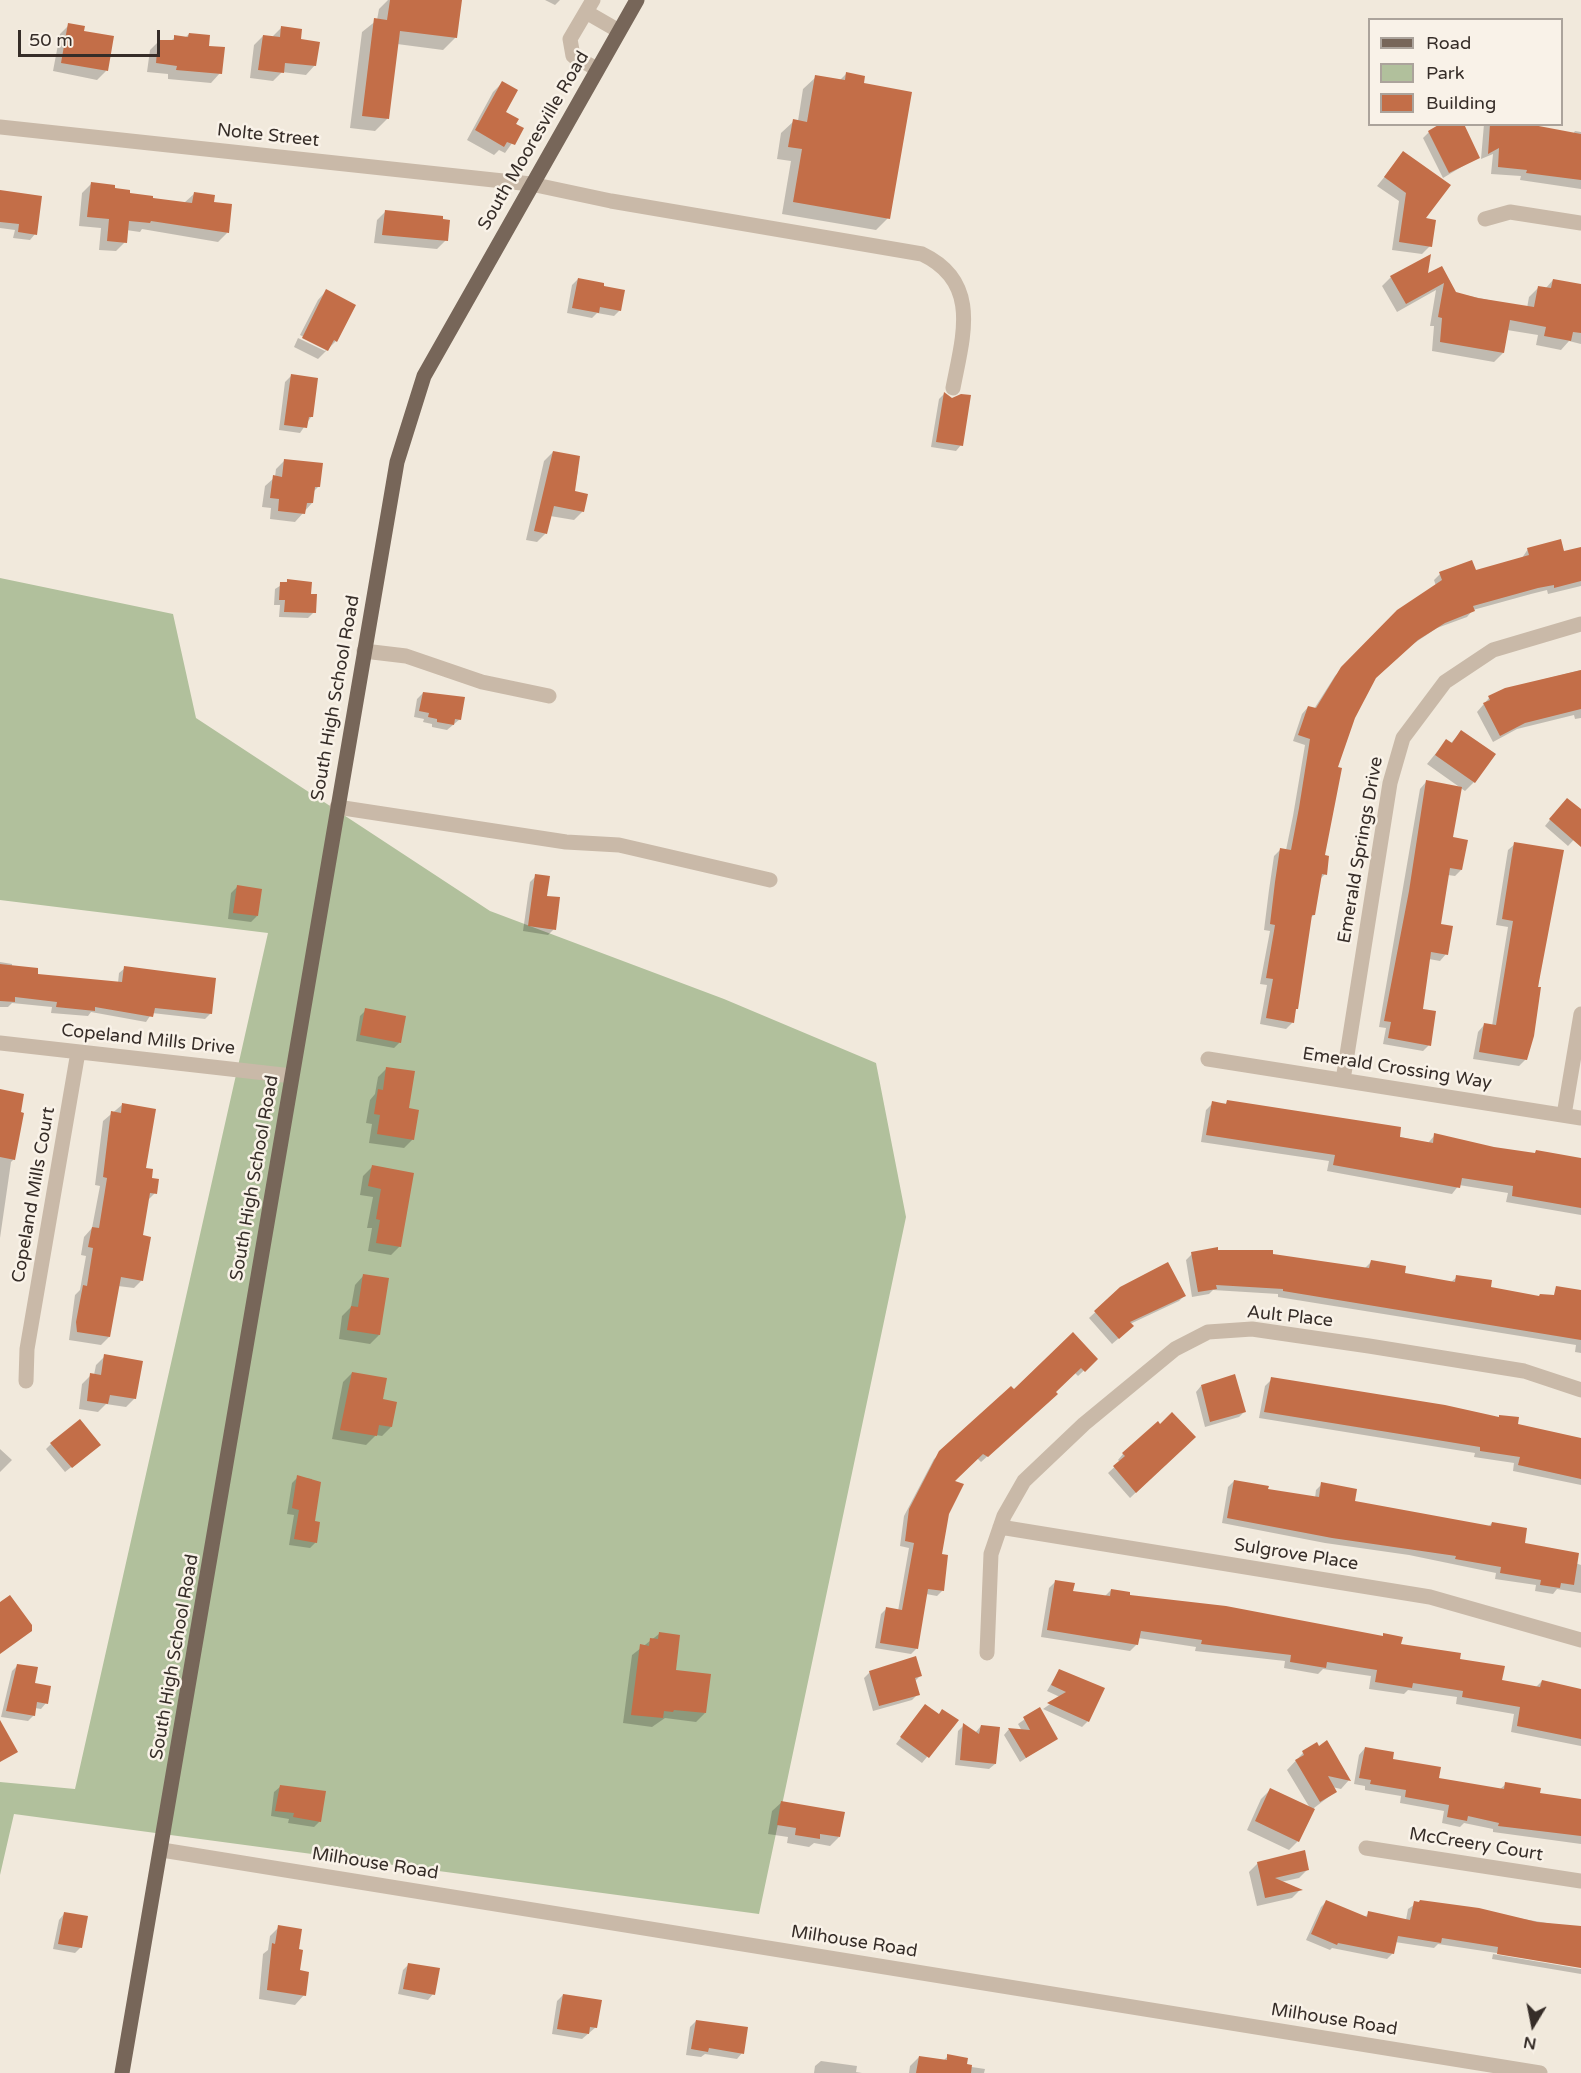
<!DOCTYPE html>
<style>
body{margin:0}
#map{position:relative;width:1581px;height:2073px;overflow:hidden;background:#f1e9dc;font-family:"Varela Round",sans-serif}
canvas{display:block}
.legend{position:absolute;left:1368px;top:18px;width:195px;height:108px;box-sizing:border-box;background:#f9f2e8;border:2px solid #aba39b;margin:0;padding:8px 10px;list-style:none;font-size:18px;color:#362d28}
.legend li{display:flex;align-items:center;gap:12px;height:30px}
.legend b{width:30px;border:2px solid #aba39b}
.north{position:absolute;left:1503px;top:1995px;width:60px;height:60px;-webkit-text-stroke:4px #f9f2e8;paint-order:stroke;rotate:190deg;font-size:16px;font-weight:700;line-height:24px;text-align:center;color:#362d28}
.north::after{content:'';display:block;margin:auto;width:21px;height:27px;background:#362d28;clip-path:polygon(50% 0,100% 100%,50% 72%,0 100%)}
.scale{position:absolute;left:18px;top:30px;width:142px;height:27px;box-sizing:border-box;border:3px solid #362d28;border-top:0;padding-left:8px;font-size:18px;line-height:21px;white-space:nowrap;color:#362d28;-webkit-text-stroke:4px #f9f2e8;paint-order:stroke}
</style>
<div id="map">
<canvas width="1581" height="2073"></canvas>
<ul class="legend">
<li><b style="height:8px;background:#776659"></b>Road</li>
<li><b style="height:16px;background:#b1c09c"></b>Park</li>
<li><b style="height:16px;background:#c36e48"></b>Building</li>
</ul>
<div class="north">N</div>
<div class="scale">50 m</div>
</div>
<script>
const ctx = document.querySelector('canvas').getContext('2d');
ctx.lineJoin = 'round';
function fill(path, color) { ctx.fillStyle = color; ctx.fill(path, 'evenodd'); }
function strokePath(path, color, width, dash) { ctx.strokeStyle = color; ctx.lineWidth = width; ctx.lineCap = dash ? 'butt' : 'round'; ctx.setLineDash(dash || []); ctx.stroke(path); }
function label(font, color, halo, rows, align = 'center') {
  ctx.font = font + ' "Varela Round",sans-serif'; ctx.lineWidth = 5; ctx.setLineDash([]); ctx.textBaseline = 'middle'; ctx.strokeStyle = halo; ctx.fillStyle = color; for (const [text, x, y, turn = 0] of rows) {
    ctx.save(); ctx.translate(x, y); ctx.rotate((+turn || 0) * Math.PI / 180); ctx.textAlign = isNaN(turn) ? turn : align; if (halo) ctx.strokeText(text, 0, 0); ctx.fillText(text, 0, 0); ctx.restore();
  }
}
fill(new Path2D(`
 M0 578 173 614 196 718 490 911 724 999 876 1063 906 1217 759 1914 14 1814 0 1875V1782L75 1789 268 933 0 900Z`), '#b1c09c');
fill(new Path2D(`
 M388 0H460L455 38 443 50 397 44 387 119 375 131 350 128 362 32 377 20 379 9Z
 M545 0H560L555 5Z
 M69 25 82 32 106 71 97 80 53 71 60 34Z
 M281 28 299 40 315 65 306 75 282 72 273 81 250 78 254 45 263 36 272 37Z
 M189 34 208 47 220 73 211 83 168 79V74L147 72 150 50 159 41 170 42 175 37 185 38Z
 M846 74 862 85 888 218 876 230 782 214 791 161 777 159 781 133 794 121H798L803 89 816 77 839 81Z
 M502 83 504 113 522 129 505 153 499 150 494 155 467 140 493 92Z
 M1484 124H1520L1573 134 1575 131 1581 132V189L1520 180 1521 176 1491 174 1493 154 1481 159Z
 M1429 132 1478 157 1443 178 1423 138Z
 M1404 153 1430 246 1422 254 1392 250 1399 201 1377 186Z
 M91 184 128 195 184 203 194 194 212 203 227 233 218 242 142 229 140 232 126 230 125 242 116 251 99 250 101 228 79 226 82 193Z
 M0 192 35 234 30 240 13 238 15 230 0 228Z
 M386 211 441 220 446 240 437 249 374 243 377 220Z
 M1441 268 1455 293 1527 308 1529 297 1538 288 1545 289 1553 280 1581 285V344L1569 341 1561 350 1536 345 1538 335 1507 330 1503 353 1494 362 1432 351 1434 326H1430L1436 290 1397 312 1382 286 1391 277 1426 276Z
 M578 279 602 287 620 310 614 316 597 313 592 318 567 313 572 285Z
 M326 291 336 341 318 359 294 347 298 338 325 351 327 349 300 335 318 300Z
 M291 376 311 417 300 433 279 430 285 382Z
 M944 394 961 445 956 451 931 447 939 399Z
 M553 452 578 470 574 492 583 511 574 520 550 516 546 533 537 542 526 540 544 461Z
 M285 460 318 487 313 492 312 503 295 522 270 519 271 508 262 507 265 486 275 477 276 469Z
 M1581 548V586L1548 594 1547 590 1531 594 1473 610 1467 617 1437 628 1410 646 1374 679 1354 717 1336 768 1323 856 1325 874 1319 880 1314 915 1310 918 1293 1022 1286 1029 1260 1024 1267 985 1260 984 1270 931 1264 930 1269 890 1274 856 1281 849 1286 850 1293 816 1305 745 1293 741 1302 714 1308 707 1314 709 1335 676 1398 611 1436 586 1434 580 1440 574 1475 571 1522 558 1528 549 1563 553Z
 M288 581 310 595 314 612 308 618 279 617 280 605H274L275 589Z
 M1581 670V718L1575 719 1574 715 1517 729 1493 742 1477 712 1489 698 1505 689Z
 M423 693 460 719 447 730 432 727V724L423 722 424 719 414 717 417 699Z
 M1461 732 1474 782 1465 791 1427 764 1446 741 1450 744Z
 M1426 782 1451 839 1461 870 1455 876 1448 875 1439 925 1446 954 1440 961 1429 959 1421 1010 1429 1045 1423 1051 1383 1044 1386 1028 1379 1027 1420 789Z
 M1562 805 1581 811V832L1568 846 1545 826Z
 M1515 844 1542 956 1532 1036 1526 1059 1519 1066 1473 1059 1478 1032 1484 1025 1492 1026 1508 927 1496 925 1508 850Z
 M536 876 545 897 554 929 548 935 523 931 530 882Z
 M237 887 257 916 251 922 228 919 231 893Z
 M0 962 12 964V967L36 975 118 983 119 973 125 968 211 1013 205 1019 152 1013 146 1022 91 1012 88 1016 51 1013 52 1007 12 1003 8 1007H0Z
 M366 1010 400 1042 394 1048 356 1041 360 1016Z
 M387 1068 407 1110 413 1139 404 1148 369 1143 372 1124 366 1123 370 1100 375 1094 378 1077Z
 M0 1091 14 1159 11 1162 0 1238Z
 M1213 1103 1255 1105 1428 1143 1435 1135 1494 1148 1534 1154 1537 1151 1581 1165V1215L1506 1202 1508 1193 1459 1185 1452 1194 1327 1171 1329 1161 1201 1142 1206 1110Z
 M123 1104 144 1169 155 1193 147 1201 141 1237 142 1280 134 1288 118 1286 109 1337 101 1345 69 1340 75 1295 80 1290 86 1256 81 1255 84 1237 92 1228 100 1186 95 1185 103 1121Z
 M372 1167 412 1174 400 1246 391 1255 368 1251 372 1228H367L373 1197 360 1195 363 1176Z
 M1217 1251 1365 1268 1371 1262 1403 1274 1451 1282 1457 1277 1489 1288 1581 1308V1353L1575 1352 1576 1345 1278 1297V1294L1213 1290 1209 1294 1192 1297 1186 1260 1192 1254Z
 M364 1275 379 1335 370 1344 339 1339 342 1316 351 1307 355 1285Z
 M1121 1288 1184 1296 1179 1301 1130 1324 1126 1332 1112 1344 1089 1318Z
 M105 1356 135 1398 126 1407 106 1404 98 1412 79 1409 82 1384 91 1375H94L96 1365Z
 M1096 1359 1078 1376 1074 1372 1054 1392 1051 1399 981 1462 977 1458 953 1481 940 1555 943 1590 937 1596 926 1594 917 1648 911 1654 875 1648 881 1614 887 1608 898 1611 909 1548 900 1546 904 1516 934 1459 1014 1391Z
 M352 1373 382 1400 391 1427 382 1436 376 1435 366 1445 332 1439 343 1382Z
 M1272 1379 1581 1439V1485L1513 1471 1514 1463 1474 1457 1475 1453 1259 1418 1265 1386Z
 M1201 1386 1244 1412 1239 1417 1205 1427 1196 1392Z
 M1194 1437 1130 1498 1108 1473 1120 1462 1118 1460 1123 1454Z
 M51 1444 93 1450 65 1472 46 1449Z
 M0 1449 12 1460 0 1472Z
 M298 1477 312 1479 316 1542 310 1548 289 1545 294 1515 287 1514 292 1483Z
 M1234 1481 1267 1490 1315 1498 1316 1490 1322 1484 1354 1503 1488 1527 1492 1523 1523 1545 1581 1565V1593L1557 1589 1553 1594 1535 1591 1536 1585 1495 1579 1496 1573 1409 1555 1325 1543 1222 1523 1228 1487Z
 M1056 1581 1071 1593 1104 1597 1111 1590 1128 1596 1382 1637 1384 1635 1400 1645 1458 1660 1500 1681 1536 1687 1542 1681 1581 1690V1746L1511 1732 1514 1714 1456 1704 1457 1697 1408 1690 1404 1694 1369 1689 1371 1676 1323 1669 1318 1674 1284 1668 1285 1661 1195 1651 1196 1647 1138 1638 1137 1644 1130 1651 1041 1637 1049 1588Z
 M659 1634 674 1671 705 1713 696 1722 665 1718 652 1727 623 1723 632 1655Z
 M18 1665 46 1703 41 1709 35 1708 34 1715 28 1721 1 1717 12 1671Z
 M1059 1670 1088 1721 1082 1727 1043 1709 1060 1697 1047 1691Z
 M870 1672 920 1676 914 1682 918 1694 912 1700 873 1711 864 1678Z
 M925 1706 938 1716 957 1720 922 1763 896 1744Z
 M1039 1709 1056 1738 1020 1762 1004 1735 1009 1729 1022 1731 1018 1724Z
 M964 1725 975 1733 981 1726 995 1764 989 1769 955 1765 958 1731Z
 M1365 1748 1437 1779 1499 1790 1506 1784 1538 1794 1581 1801V1844L1493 1832V1829L1464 1823 1460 1827 1442 1823 1444 1811 1400 1803 1401 1796 1365 1790V1786L1354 1784 1359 1755Z
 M1303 1753 1349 1780 1341 1789 1332 1787 1335 1792 1314 1808 1298 1841 1289 1850 1247 1830 1261 1799 1270 1790 1310 1808 1287 1770Z
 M280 1787 320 1821 314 1827 288 1823 289 1819 271 1816 274 1792Z
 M782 1802 839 1837 830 1846 814 1843 809 1847 787 1843 788 1837 768 1834 772 1811Z
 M1258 1863 1308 1869 1299 1878 1281 1882 1300 1890 1292 1898 1257 1906 1249 1872Z
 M1420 1901 1581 1929V1966L1438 1944 1434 1948 1395 1942 1393 1953 1387 1959 1332 1948 1330 1950 1306 1940 1321 1907 1326 1902 1365 1917 1369 1913 1406 1920 1408 1909Z
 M64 1914 81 1947 75 1953 53 1949 59 1920Z
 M279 1927 297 1951 298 1971 304 1995 295 2005 259 1999 263 1954 268 1950 270 1936Z
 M1493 1954 1581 1969V1974L1492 1959Z
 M409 1964 433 1994 428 2000 398 1994 403 1970Z
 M563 1995 596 2027 582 2039 552 2034 557 2001Z
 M696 2021 742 2053 737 2059 705 2054 701 2057 686 2055 690 2027Z
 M948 2056 965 2066 985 2069 984 2073H909L910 2066 919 2057 943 2061Z
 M821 2061 857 2066 856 2072 862 2073H814L815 2066Z`), '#0003');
fill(new Path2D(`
 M390 0H462L457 38 400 31 389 119 362 116 374 18 387 20Z
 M68 23 85 26 84 31 114 36 108 71 61 63Z
 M281 26 302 29 301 39 320 42 316 66 285 63 284 73 258 70 263 35 280 37Z
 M189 33 210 35 209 46 225 47 222 74 176 70 177 66 156 63 158 40H174V35L188 37Z
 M846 72 865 76 864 83 912 92 890 219 793 202 802 149 788 147 793 119 807 122 815 75 845 80Z
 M502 81 518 90 506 112 519 119 516 124 524 128 515 145 507 142 504 147 475 130Z
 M1440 124H1464L1480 158 1449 173 1428 131Z
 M1490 124H1528L1581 134V180L1526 173 1527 170 1498 167 1499 148 1488 154Z
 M1403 151 1451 185 1426 218 1436 220 1432 247 1399 242 1406 193 1384 177Z
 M91 182 115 185V188L130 190V193L153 196V198L192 203 194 192 215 195 214 202 232 204 229 233 151 221 150 223 129 221 127 243 107 241 109 219 87 217Z
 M0 190 42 196 37 235 18 232 19 224 0 222Z
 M385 210 443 216V219L450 220 448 241 382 235Z
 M1431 254 1428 273 1442 266 1456 292 1478 298 1534 307 1538 286 1551 288 1553 279 1581 284V333L1573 332 1571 341 1544 336 1546 327 1510 320 1504 353 1440 342 1442 318 1438 317 1444 283 1406 304 1390 276Z
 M578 278 604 283V286L625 290 621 311 600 307 599 313 572 308Z
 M326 289 356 305 337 342 334 340 328 351 302 338Z
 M291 374 318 378 313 417H309L307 428 284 425Z
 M944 392 952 398 961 394 971 395 963 446 936 442Z
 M553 451 580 456 575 491 588 494 584 512 554 506 547 534 534 531Z
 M284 459 323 463 320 487H315L313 503H307L305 514 278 511 279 499 270 498 273 475 282 477Z
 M1561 539 1564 551 1581 547V581L1554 588V585L1538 588 1473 606 1475 611 1445 623 1418 640 1376 678 1355 718 1338 767 1342 768 1325 855 1329 856 1327 875 1322 874 1315 915H1312L1298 1009H1296L1294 1023 1266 1018 1273 979 1266 978 1275 925 1270 924 1275 882 1280 848 1291 850 1299 808 1310 739 1298 735 1308 706 1316 708 1341 667 1397 610 1442 580 1439 572 1472 560 1476 570 1529 555 1527 548Z
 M287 579 312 582 311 594H317L316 613 284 612 285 600H279L280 582H287Z
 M1581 670V709L1525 723 1500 736 1483 703 1490 700 1488 696 1505 688Z
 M423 692 465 697 461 720 455 719 454 725 437 722V719L428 717 429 713 419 711Z
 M1461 730 1496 754 1475 783 1435 755 1446 739 1452 743Z
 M1426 780 1462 787 1453 837 1468 840 1462 870 1450 868 1441 924 1453 926 1448 955 1431 952 1423 1009 1436 1011 1431 1046 1388 1038 1391 1022 1384 1021 1409 891Z
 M1567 798 1581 809V847L1549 819Z
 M1514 842 1564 850 1538 987H1541L1534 1036 1527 1060 1479 1052 1484 1023 1496 1025 1513 921 1502 919Z
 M535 874 550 876 547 896 560 897 556 930 528 926Z
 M237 885 262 889 258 916 233 913Z
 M0 964 38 968V974L122 982 124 966 216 978 212 1014 155 1008 153 1017 95 1007V1011L56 1007 57 1002 15 997V1002L0 1001Z
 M365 1008 406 1016 401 1043 360 1035Z
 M386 1067 415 1071 409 1108 419 1110 414 1140 377 1134 380 1115 374 1114 378 1089 383 1090Z
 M0 1089 24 1094 21 1112 24 1113 15 1160 0 1157Z
 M1227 1100 1401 1127 1400 1137 1433 1143 1434 1133 1494 1147 1535 1153 1536 1150 1581 1158V1208L1512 1196 1513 1186 1462 1178 1460 1188 1333 1165 1335 1155 1206 1135 1212 1101 1226 1104Z
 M122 1103 156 1109 146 1168 153 1169 152 1178 159 1179 157 1194 150 1193 143 1235 151 1237 143 1281 121 1277 110 1337 77 1332 76 1322 83 1285 87 1286 93 1248 88 1247 92 1227 99 1228 107 1178 103 1177 111 1111 121 1113Z
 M372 1165 414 1173 401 1247 376 1243 380 1220 376 1219 381 1189 368 1186Z
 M1218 1247V1250H1273V1254L1369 1268 1371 1260 1406 1266 1405 1273 1455 1282 1456 1275 1492 1280 1491 1287 1539 1296 1540 1294 1554 1295 1556 1286 1581 1290V1340L1283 1291V1289L1216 1285 1217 1289 1198 1292 1191 1252Z
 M1168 1262 1186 1296 1130 1322 1134 1326 1119 1339 1094 1311 1120 1287Z
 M363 1274 389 1278 380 1335 347 1330 351 1306 358 1307Z
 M1073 1332 1098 1359 1085 1372 1081 1368 1056 1392 1058 1394 988 1457 983 1454 955 1481 964 1484 949 1514 942 1554 948 1555 944 1591 928 1589 918 1649 880 1643 886 1607 902 1610 914 1543 905 1541 909 1509 939 1451 1011 1386 1014 1389Z
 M104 1354 143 1361 136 1399 110 1395 108 1404 87 1401 90 1373 101 1375Z
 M352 1372 387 1378 383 1399 397 1402 392 1427 379 1425 377 1436 340 1430Z
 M1235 1374 1246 1412 1210 1422 1201 1385Z
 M1271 1377 1445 1405 1499 1417V1415L1519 1417 1518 1424 1581 1438V1479L1518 1465 1520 1457 1480 1451V1447L1264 1412Z
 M1172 1412 1196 1437 1136 1493 1113 1466 1125 1456 1122 1453 1158 1421 1160 1424Z
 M80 1419 101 1445 72 1468 50 1443Z
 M297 1475 321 1482 315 1521 320 1522 317 1543 294 1539 299 1510 292 1508Z
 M1234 1480 1269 1486 1268 1489 1319 1497 1321 1482 1357 1489 1355 1501 1491 1526 1492 1522 1527 1528 1525 1543 1579 1553 1574 1585 1561 1583 1560 1588 1540 1585 1541 1580 1500 1573 1501 1567 1455 1559 1456 1556 1332 1538 1227 1518Z
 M1055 1580 1075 1583 1073 1591 1110 1596 1111 1589 1130 1592V1595L1226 1606 1383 1636V1633L1403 1637 1401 1644 1461 1653 1460 1659 1505 1666 1502 1680 1540 1687 1542 1680 1581 1689V1739L1517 1726 1520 1707 1462 1697 1463 1691 1413 1683 1412 1688 1375 1682 1377 1670 1327 1662 1326 1668 1290 1662 1291 1655 1201 1644 1202 1640 1141 1631 1138 1645 1047 1630Z
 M10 1595 32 1625V1631L0 1654V1602Z
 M659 1632 680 1635 676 1670 711 1674 706 1713 674 1710 673 1712 664 1711 663 1718 631 1715 640 1644 649 1646 650 1638 658 1639Z
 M916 1656 922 1676 915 1678 920 1695 879 1706 869 1671Z
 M17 1664 38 1667 35 1683 51 1686 48 1704 37 1702 35 1716 6 1711Z
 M1059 1669 1105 1688 1089 1722 1047 1703 1066 1692 1051 1685Z
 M925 1704 939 1714 942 1709 959 1720 929 1758 900 1737Z
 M1040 1707 1058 1739 1026 1758 1008 1728 1030 1730 1023 1717Z
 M0 1720 18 1752 0 1762Z
 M963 1723 979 1734 981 1725 1000 1727 996 1764 960 1760Z
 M1327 1740 1351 1781 1328 1776 1337 1792 1320 1802 1295 1760 1304 1755 1302 1751 1317 1742 1319 1746Z
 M1365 1747 1394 1752 1393 1759 1441 1767 1439 1778 1504 1789 1505 1782 1541 1788 1540 1793 1581 1799V1836L1498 1826 1499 1823 1468 1816 1467 1821 1447 1817 1449 1805 1405 1797 1406 1790 1370 1784 1371 1780 1359 1778Z
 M280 1785 326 1791 321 1822 293 1817 294 1813 275 1811Z
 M1270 1788 1315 1809 1299 1842 1255 1821Z
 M781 1801 845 1812 840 1837 820 1834V1839L795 1835 796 1828 777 1825Z
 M1305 1850 1309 1870 1275 1878 1303 1890 1265 1898 1257 1862Z
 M1326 1900 1367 1917 1368 1911 1410 1920 1414 1901 1419 1902 1420 1900 1479 1908 1537 1922 1581 1926V1968L1497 1954 1498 1947 1442 1938 1441 1943 1398 1936 1394 1954 1338 1943 1337 1945 1311 1934Z
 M64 1912 88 1916 82 1948 58 1944Z
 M278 1925 302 1929 299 1949 303 1950 300 1970 309 1972 306 1996 267 1990 272 1943 275 1944Z
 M408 1963 440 1968 435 1995 403 1989Z
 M563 1994 602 2000 597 2028 590 2027 589 2034 557 2029Z
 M696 2020 748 2027 744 2054 709 2048 708 2052 691 2049Z
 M947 2054 968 2058 967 2064 972 2065 971 2073H916L919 2056 947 2060Z`), '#c36e48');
strokePath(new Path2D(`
 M593 0 570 39 573 56 597 69
 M586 12 619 31
 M0 127 531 184 611 201 922 254C981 282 963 336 953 388
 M1485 219 1510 212 1581 223
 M364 651 406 656 482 682 549 696
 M337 807 566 842 619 845 770 880
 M0 1043 292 1076
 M1208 1059 1581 1118
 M1343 1080 1390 783 1403 738 1445 682 1493 650 1581 624
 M1564 1115 1581 1014
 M26 1381 27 1349 78 1052
 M1000 1527 1430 1597 1581 1640
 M987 1653 991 1554 1004 1516 1024 1481 1084 1424 1175 1349 1208 1332 1252 1329 1369 1346 1524 1371 1581 1390
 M1366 1848 1581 1881
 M162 1850 1540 2073`), '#c9b9a8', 15);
strokePath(new Path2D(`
 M122 2073 397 462 424 376 637 0`), '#776659', 15);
label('18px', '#362d28', '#f9f2e8', [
 ["Nolte Street",268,136,6],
 ["South Mooresville Road",534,141,-60],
 ["South High School Road",336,698,-80],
 ["Emerald Springs Drive",1361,850,-80],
 ["Copeland Mills Drive",148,1040,6],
 ["Emerald Crossing Way",1397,1069,9],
 ["South High School Road",255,1178,-80],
 ["Copeland Mills Court",34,1195,-80],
 ["Ault Place",1290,1317,6],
 ["Sulgrove Place",1296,1555,9],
 ["South High School Road",175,1657,-80],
 ["McCreery Court",1476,1845,9],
 ["Milhouse Road",375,1864,9],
 ["Milhouse Road",854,1942,9],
 ["Milhouse Road",1334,2020,9]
]);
</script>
